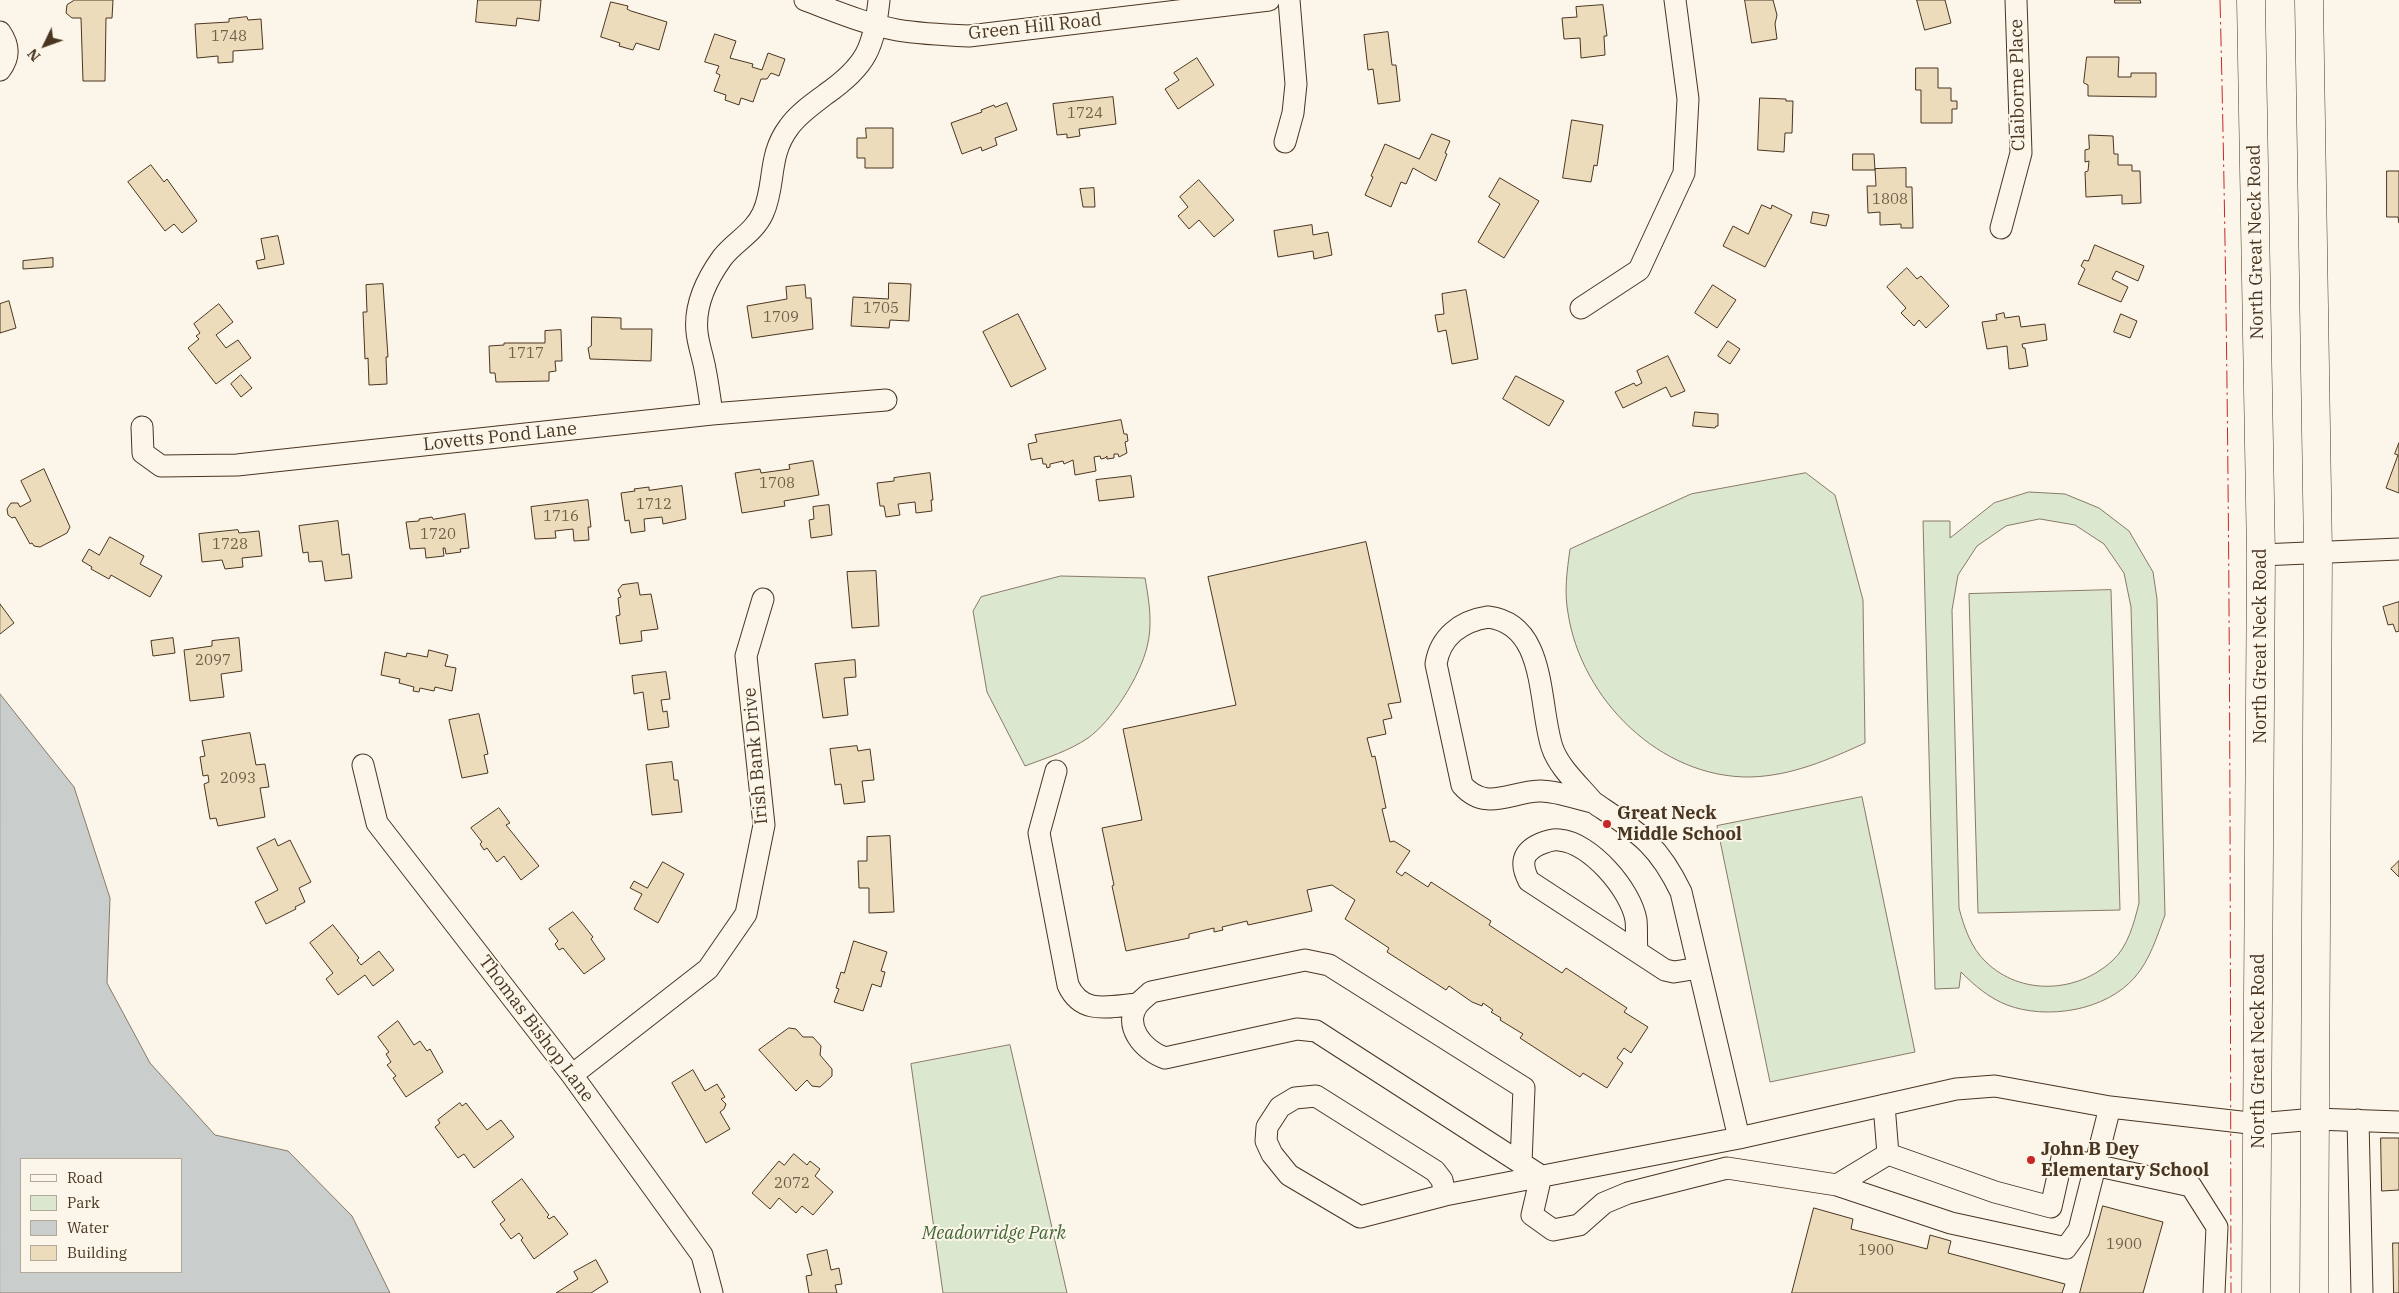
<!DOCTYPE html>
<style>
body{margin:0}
#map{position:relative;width:2399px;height:1293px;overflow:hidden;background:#fbf6e9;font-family:"IBM Plex Serif",serif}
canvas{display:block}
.legend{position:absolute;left:20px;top:1158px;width:162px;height:115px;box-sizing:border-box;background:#fbf6e9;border:1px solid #b4a999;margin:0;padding:6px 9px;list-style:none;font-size:15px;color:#4a3520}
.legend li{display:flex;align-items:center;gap:10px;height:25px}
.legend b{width:25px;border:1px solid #b4a999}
.north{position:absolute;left:20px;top:20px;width:50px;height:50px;-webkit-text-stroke:4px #fbf6e9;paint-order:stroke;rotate:228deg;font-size:14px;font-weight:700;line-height:20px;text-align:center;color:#4a3520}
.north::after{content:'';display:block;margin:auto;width:18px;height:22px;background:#4a3520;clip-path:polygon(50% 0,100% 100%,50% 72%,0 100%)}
</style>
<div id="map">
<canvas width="2399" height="1293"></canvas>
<ul class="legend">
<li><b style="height:6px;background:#fbf6e9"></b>Road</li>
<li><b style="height:14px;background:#dce7d0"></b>Park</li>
<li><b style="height:14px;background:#c9cecd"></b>Water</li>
<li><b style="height:14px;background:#ecdcbc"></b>Building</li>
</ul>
<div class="north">N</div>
</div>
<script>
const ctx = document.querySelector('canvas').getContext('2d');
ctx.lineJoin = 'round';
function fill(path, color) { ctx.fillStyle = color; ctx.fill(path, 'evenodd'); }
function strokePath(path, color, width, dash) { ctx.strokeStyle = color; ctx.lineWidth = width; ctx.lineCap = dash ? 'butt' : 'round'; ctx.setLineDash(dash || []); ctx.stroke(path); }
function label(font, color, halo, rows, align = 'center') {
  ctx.font = font + ' "IBM Plex Serif",serif'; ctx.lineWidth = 4; ctx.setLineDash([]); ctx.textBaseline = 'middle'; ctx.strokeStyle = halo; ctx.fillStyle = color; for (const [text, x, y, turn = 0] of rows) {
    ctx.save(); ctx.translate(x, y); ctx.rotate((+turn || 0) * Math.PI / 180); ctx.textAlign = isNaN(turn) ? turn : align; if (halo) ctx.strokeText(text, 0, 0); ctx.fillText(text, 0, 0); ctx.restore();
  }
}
const green = new Path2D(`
 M1806 473 1835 495 1863 600 1865 743C1828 760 1791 776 1750 777 1660 778 1581 699 1568 613 1564 592 1567 571 1570 549L1691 494Z
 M2029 492 2065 494 2099 508 2129 531 2153 572 2157 599 2165 915C2157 936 2150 960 2135 977 2106 1011 2047 1020 2007 1005 1989 998 1974 985 1961 972L1959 988 1935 989 1923 521H1950V538L1994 503ZM2040 519 2075 525 2104 544 2124 573 2131 607 2139 903C2134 923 2128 947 2112 961 2077 993 2021 996 1986 962 1971 948 1964 927 1959 908L1952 610 1958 575 1977 546 2006 526Z
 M1061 576 1145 578C1149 600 1153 625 1147 647 1140 676 1112 721 1088 738 1069 751 1046 758 1025 766L987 692 973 611 981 597Z
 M2111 590 2120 910 1978 913 1969 594Z
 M1862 797 1915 1052 1770 1082 1717 826Z
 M1010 1045 1067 1293H943L911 1064Z`);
fill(green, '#dce7d0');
strokePath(green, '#887966', 1);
const water = new Path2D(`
 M0 694 74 787 110 898 107 983 150 1063 215 1135 288 1151 352 1216 390 1293H0ZM21 1159H181V1272H21Z`);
fill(water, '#c9cecd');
strokePath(water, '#887966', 1);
const building = new Path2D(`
 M75 0H113L112 18H106L105 81H83L81 18H72L66 13 67 5Z
 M478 0H541L539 21 517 18 516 26 476 22Z
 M1745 0H1773L1777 15 1775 24 1777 39 1752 43Z
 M1917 0H1945L1951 23 1925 30Z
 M2115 0H2140L2141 3H2115Z
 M611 2 628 6 627 9 631 11 667 22 659 50 636 43 633 50 619 46 620 43 601 37Z
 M1603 5 1607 36H1604L1605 55 1581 58 1580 38 1564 39 1562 18 1577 17 1576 7Z
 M247 17 248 20 261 19 263 49 233 51V62L218 63V56L197 58 195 24 229 22V19Z
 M1388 32 1392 65H1396L1400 101 1378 104 1373 69 1368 70 1364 35Z
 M715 34 736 41 730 58 753 64 752 67 762 70 768 53 785 59 779 76 771 73 767 79H761L753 102 741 98 739 105 725 100 726 95 714 91 720 75 716 73 719 66 705 62Z
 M2087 57H2119L2118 77H2131V73H2156V97L2088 96V85L2084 83Z
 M1197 58 1214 85 1178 109 1165 89 1179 80 1174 73Z
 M1916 68H1938V88H1951V101H1957V109H1952V123H1921V90H1916Z
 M1113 97 1116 124 1079 129 1080 136 1067 138V134L1057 135 1053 104Z
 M1760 98 1786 99V101H1793L1792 133H1785L1784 152 1758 150Z
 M1007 103 1017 130 995 138 997 145 982 151 981 147 962 154 951 123 982 112 981 110 994 105 995 107Z
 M1572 120 1603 125 1597 166 1594 165 1591 182 1563 178Z
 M866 128H893V168H865V158H857V138H866Z
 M1432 134 1450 141 1445 153 1447 154 1436 181 1413 168 1406 184 1401 182 1391 207 1365 195 1373 177 1371 176 1385 144 1419 159Z
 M2089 135 2113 136 2114 154H2118V165H2132V171H2140L2141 203 2122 204V195L2086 197 2085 172 2088 171 2089 161 2085 162V150L2089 149Z
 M1853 154H1874L1875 170H1853Z
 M151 165 164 182 167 179 197 221 182 233 174 224 165 231 128 182Z
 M1906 168V187H1912L1913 228H1901V224L1880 225V212L1868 213 1867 186H1876L1875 169Z
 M2387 171H2399V223L2398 217H2387Z
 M1500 178 1539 201 1504 258 1478 242 1500 204 1489 197Z
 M1199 180 1234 220 1214 237 1199 220 1189 229 1178 216 1188 207 1180 197Z
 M1094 188 1095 207H1083L1080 189Z
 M1762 205 1771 209 1772 205 1792 215 1765 267 1723 246 1733 226 1748 234Z
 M1813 212 1829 215 1826 226 1811 223Z
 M1312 225 1313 235 1328 232 1332 255 1314 259 1313 251 1278 257 1274 231Z
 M278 236 284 264 258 269 256 261 265 259 261 239Z
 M2095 245 2144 266 2138 281 2116 271 2112 279 2128 287 2121 302 2078 284 2085 269 2081 266 2084 260 2088 261Z
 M53 258V267L23 269V261Z
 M1907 268 1917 279 1921 276 1949 306 1926 328 1919 320 1914 326 1901 313 1906 308 1887 287Z
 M889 283 911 284 909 321 890 320 889 328 851 326 853 297 888 299Z
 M383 284 388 357H386L387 384 369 385 368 358 365 359 363 312H367L366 285Z
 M805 285 806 298H811L813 329 752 338 747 306 787 299 786 287Z
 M1713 285 1736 300 1717 328 1695 313Z
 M1466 290 1478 359 1452 364 1446 330 1438 332 1435 315 1444 314 1442 294Z
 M9 301 16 328 0 333V304Z
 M219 304 233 322 216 335 226 348 238 340 251 358 216 384 188 348 199 339 196 336 200 333 194 324Z
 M2004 313 2005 318 2019 316 2021 327 2045 324 2047 340 2022 344 2023 348H2025L2028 366 2009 369 2007 346 1987 349 1982 322 1997 320 1996 315Z
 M1018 314 1046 369 1011 387 983 332Z
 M2121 314 2137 321 2130 338 2114 332Z
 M592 317 621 318V329H652L651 361 590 359 588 348 591 346Z
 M561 330 562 361H555L556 371 549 372V381L496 382 495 373H490L489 346 504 345V343H545V331Z
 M1728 341 1740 349 1730 364 1718 356Z
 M1668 356 1685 391 1671 397 1666 387 1623 408 1615 392 1634 383 1636 386 1642 383 1637 371Z
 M241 375 252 388 241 397 231 384Z
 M1516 376 1564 401 1549 426 1503 399Z
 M1695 412 1718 414V426H1716L1715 428 1693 426Z
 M1121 420 1124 434H1127L1128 441 1125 442 1127 453 1119 457 1118 454H1114V458L1107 459V456L1105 458 1101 459 1100 456 1094 457 1096 471 1075 475 1073 460 1064 464 1063 461 1050 464V467L1047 468 1046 464H1043L1042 458 1031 460 1028 444 1037 442 1035 435Z
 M2399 443V493L2386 488 2398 455 2395 454Z
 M813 461 819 495 784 501 785 506 742 513 735 473 760 469 761 473 790 469 789 465Z
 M44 469 70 527 67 533 40 547 34 546 32 543 30 544 15 517 12 518 8 515 7 509 11 503H18L20 507 31 501 21 481Z
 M930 473 933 500H931L932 511 916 513 915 502 898 504 900 515 886 517 884 506H880L877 483 894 481V478Z
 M1131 476 1134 497 1099 501 1096 480Z
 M682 486 686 519 663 524 662 517 644 519 645 531 631 533 629 520 625 521 621 493 635 491 634 489 649 487V490Z
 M588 500 591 527H588L589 540 574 541 573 529 555 531 556 538 535 539 531 507Z
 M829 505 832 535 811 538 809 520 814 519 813 507Z
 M465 514 469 548 460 549 461 552 446 554 445 548H443L444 556 426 558 425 548 410 549 406 522 419 521V519L432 517 433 519Z
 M338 521 342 555 349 554 352 578 325 581 322 561 309 562 308 552 303 553 299 526Z
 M238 530 239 533 259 531 262 556 242 558 243 567 225 569 222 560 202 562 199 534Z
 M110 537 144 556 140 564 162 576 150 597 111 575 109 579 91 569 92 567 82 561 89 549 99 555Z
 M1366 542 1401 702 1388 704 1392 718 1383 720 1386 734 1367 738 1372 757 1375 756 1386 808 1382 809 1390 842 1394 841 1410 851 1396 872 1402 876 1405 872 1428 887 1431 882 1491 921 1489 925 1562 973 1566 968 1627 1008 1624 1012 1648 1027 1631 1053 1624 1048 1617 1058 1623 1063 1607 1088 1583 1073 1580 1077 1520 1038 1523 1034 1500 1020 1501 1018 1491 1012 1493 1010 1483 1003 1482 1006 1472 1002 1449 986 1446 990 1387 952 1389 948 1345 919 1355 900 1332 885 1307 890 1312 911 1248 925 1247 921 1222 927 1223 930 1214 932V928L1189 934V938L1126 951 1112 886 1114 885 1102 828 1142 820 1123 729 1236 705 1208 577Z
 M876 571 879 626 852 628 847 572Z
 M638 583 640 595 651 594 658 629 641 631 642 641 620 644 616 616 620 615 618 598 621 597 618 590 622 585Z
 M2399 602V631L2396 632 2393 624 2388 625 2383 607Z
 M0 604 14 623 0 634Z
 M173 638 175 653 153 656 151 641Z
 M239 638 242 671 221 674 224 697 190 701 184 650 212 646V641Z
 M429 650 448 655 445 666 456 668 452 691 435 687 434 691 420 688 419 692 413 691 414 687 399 683 400 679 381 675 385 652 406 657 407 653 427 657Z
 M855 660 856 677 844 678 848 715 823 718 815 664Z
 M666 672 670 699 661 700 663 712 667 711 669 727 648 730 643 692 634 694 632 676Z
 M479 714 488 754 484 755 488 773 462 778 449 720Z
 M250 733 256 765 265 764 269 787 260 788 265 817 218 826 216 818 210 819 204 784 209 782 208 775 203 776 200 757 205 756 202 741Z
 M857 746 858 751 870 749 874 780 862 781 865 802 844 804 841 784 835 785 830 749Z
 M672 762 674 780H678L682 812 652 815 646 765Z
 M499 808 510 823 506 825 539 866 521 880 504 856 497 862 487 848 484 850 480 844 482 842 471 828Z
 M890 836 894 912 869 913V888H859L858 861H867V837Z
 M275 839 278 846 290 840 311 882 299 888 305 902 295 907 296 909 266 924 255 902 278 890 257 848Z
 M2399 861V877L2391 869Z
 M663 862 684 874 658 923 634 909 642 894 630 888 634 881 647 888Z
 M573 912 593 937 591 939 605 959 584 974 563 948 559 950 555 944 558 941 549 929Z
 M333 925 359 958 357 960 361 965 379 951 394 970 373 986 365 975 338 995 326 979 333 973 310 943Z
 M854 941 887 952 881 971 885 972 881 987 872 984 863 1011 834 1002 839 989 836 988 841 972 844 973Z
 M398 1021 414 1045 420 1041 427 1051 430 1049 443 1072 406 1097 393 1078 396 1076 387 1065 391 1062 386 1054 389 1052 378 1037Z
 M789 1028 796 1029 803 1037H813L821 1046 820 1055 832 1069V1076L820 1087 812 1086 807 1080 796 1091 759 1050Z
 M693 1070 705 1091 717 1084 725 1097 721 1099 726 1104 724 1109 720 1112 730 1129 706 1143 672 1083Z
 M460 1103 462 1106 466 1103 487 1130 501 1120 514 1137 474 1168 464 1154 458 1158 435 1127 440 1123 438 1120Z
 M2381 1138H2399V1190L2382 1191Z
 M794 1154 807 1165 810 1161 820 1169 815 1176 833 1192 813 1215 802 1206 796 1213 779 1198 770 1209 752 1193 779 1161 784 1165Z
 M522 1179 549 1215 547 1217 549 1219 554 1216 568 1234 534 1259 521 1240 523 1238 519 1233 511 1239 500 1224 505 1220 492 1202Z
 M2103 1206 2163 1222 2143 1293H2080Z
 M1814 1208 1853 1219 1851 1229 1927 1249 1930 1235 1951 1241 1948 1253 2065 1284 2062 1293H1792Z
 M2393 1243H2399V1293H2394Z
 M827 1250 831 1270 839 1268 842 1284 835 1285 837 1293H809L806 1276 812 1275 807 1255Z
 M596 1260 608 1282 591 1293H556L578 1279 574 1272Z`);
fill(building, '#ecdcbc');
strokePath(building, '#4a3520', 1);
const minor = new Path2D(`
 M805 0C835 11 865 24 897 30 921 34 945 35 969 36L1269 0
 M0 32C9 45 10 57 0 70
 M1285 142 1293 113 1296 84 1289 0
 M2001 228 2021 153 2016 0
 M1581 308 1639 270 1684 173 1688 99 1675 0
 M712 414C710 399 708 384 705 369 703 357 698 344 697 332 694 305 707 279 722 258 734 242 754 233 763 213 776 185 767 156 789 127 798 114 813 104 826 94 866 66 874 48 879 0
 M142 427 143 453 161 466 237 465 712 414 886 400
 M2261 555 2399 549
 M1488 617C1547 624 1538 703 1552 747 1559 768 1579 785 1593 802 1578 799 1554 790 1539 791 1510 792 1486 812 1462 785L1436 664C1440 637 1461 621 1488 617Z
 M363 765 377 823 572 1075 702 1255 712 1293
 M1056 771 1039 833 1068 985C1082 1016 1110 1006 1138 1004
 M1593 802C1637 832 1657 842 1681 892L1739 1138
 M1637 951C1636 941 1637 930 1636 920 1631 890 1590 842 1559 840 1554 839 1545 842 1540 844 1522 852 1520 864 1529 881L1665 970 1674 972 1699 968
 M572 1075 708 969 746 914 764 825 746 656 763 599
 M1884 1105 1888 1154 1995 1192 2051 1207 2062 1158 2191 1186 2217 1227 2214 1293
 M2358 1120 2362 1293
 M1521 1163 1524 1088 1329 965 1305 960 1151 992C1148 995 1143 999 1139 1003 1121 1025 1144 1051 1165 1058L1297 1029 1316 1031 1541 1176 1532 1215 1553 1230 1579 1225 1604 1203 1628 1193 1727 1168 1837 1185 1951 1223 2066 1248 2079 1230 2110 1107
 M1837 1185 1888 1154
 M1445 1195 1442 1180 1435 1171 1316 1096 1295 1098 1280 1107 1267 1127 1266 1141 1272 1154 1289 1175 1360 1217 1445 1195 1739 1138 1956 1089 1995 1086 2110 1107 2258 1124 2315 1119 2399 1122`);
const major = new Path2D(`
 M2251 0 2261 555 2256 1293
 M2309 0 2318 552 2314 1293`);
strokePath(minor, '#4a3520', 23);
strokePath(major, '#4a3520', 29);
strokePath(minor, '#fbf6e9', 21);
strokePath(major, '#fbf6e9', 28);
strokePath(new Path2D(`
 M2220 0C2231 431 2230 862 2231 1293`), '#c62828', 1, [18, 4, 2.5, 4]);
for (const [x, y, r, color] of [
 [1607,824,5,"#c62828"],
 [2031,1160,5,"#c62828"]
]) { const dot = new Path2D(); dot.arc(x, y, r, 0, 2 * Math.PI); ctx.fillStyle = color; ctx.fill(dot); strokePath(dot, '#fbf6e9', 2); }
label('15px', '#725f47', null, [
 ["1748",229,37],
 ["1724",1085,114],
 ["1808",1890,200],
 ["1705",881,309],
 ["1709",781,318],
 ["1717",526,354],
 ["1708",777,484],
 ["1712",654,505],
 ["1716",561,517],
 ["1720",438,535],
 ["1728",230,545],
 ["2097",213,661],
 ["2093",238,779],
 ["2072",792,1184],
 ["1900",2124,1245],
 ["1900",1876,1251]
]);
label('18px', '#4a3520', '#fbf6e9', [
 ["Green Hill Road",1035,27,-6],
 ["Claiborne Place",2018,85,-91],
 ["North Great Neck Road",2256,242,-91],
 ["Lovetts Pond Lane",500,437,-6],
 ["North Great Neck Road",2261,646,-90],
 ["Irish Bank Drive",756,756,-95],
 ["Thomas Bishop Lane",536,1029,53],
 ["North Great Neck Road",2259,1051,-90]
]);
label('bold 18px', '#4a3520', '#fbf6e9', [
 ["Great Neck",1617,814],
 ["Middle School",1617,835],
 ["John B Dey",2041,1150],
 ["Elementary School",2041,1171]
], 'left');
label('italic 18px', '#436837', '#fbf6e9', [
 ["Meadowridge Park",994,1234]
]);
</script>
